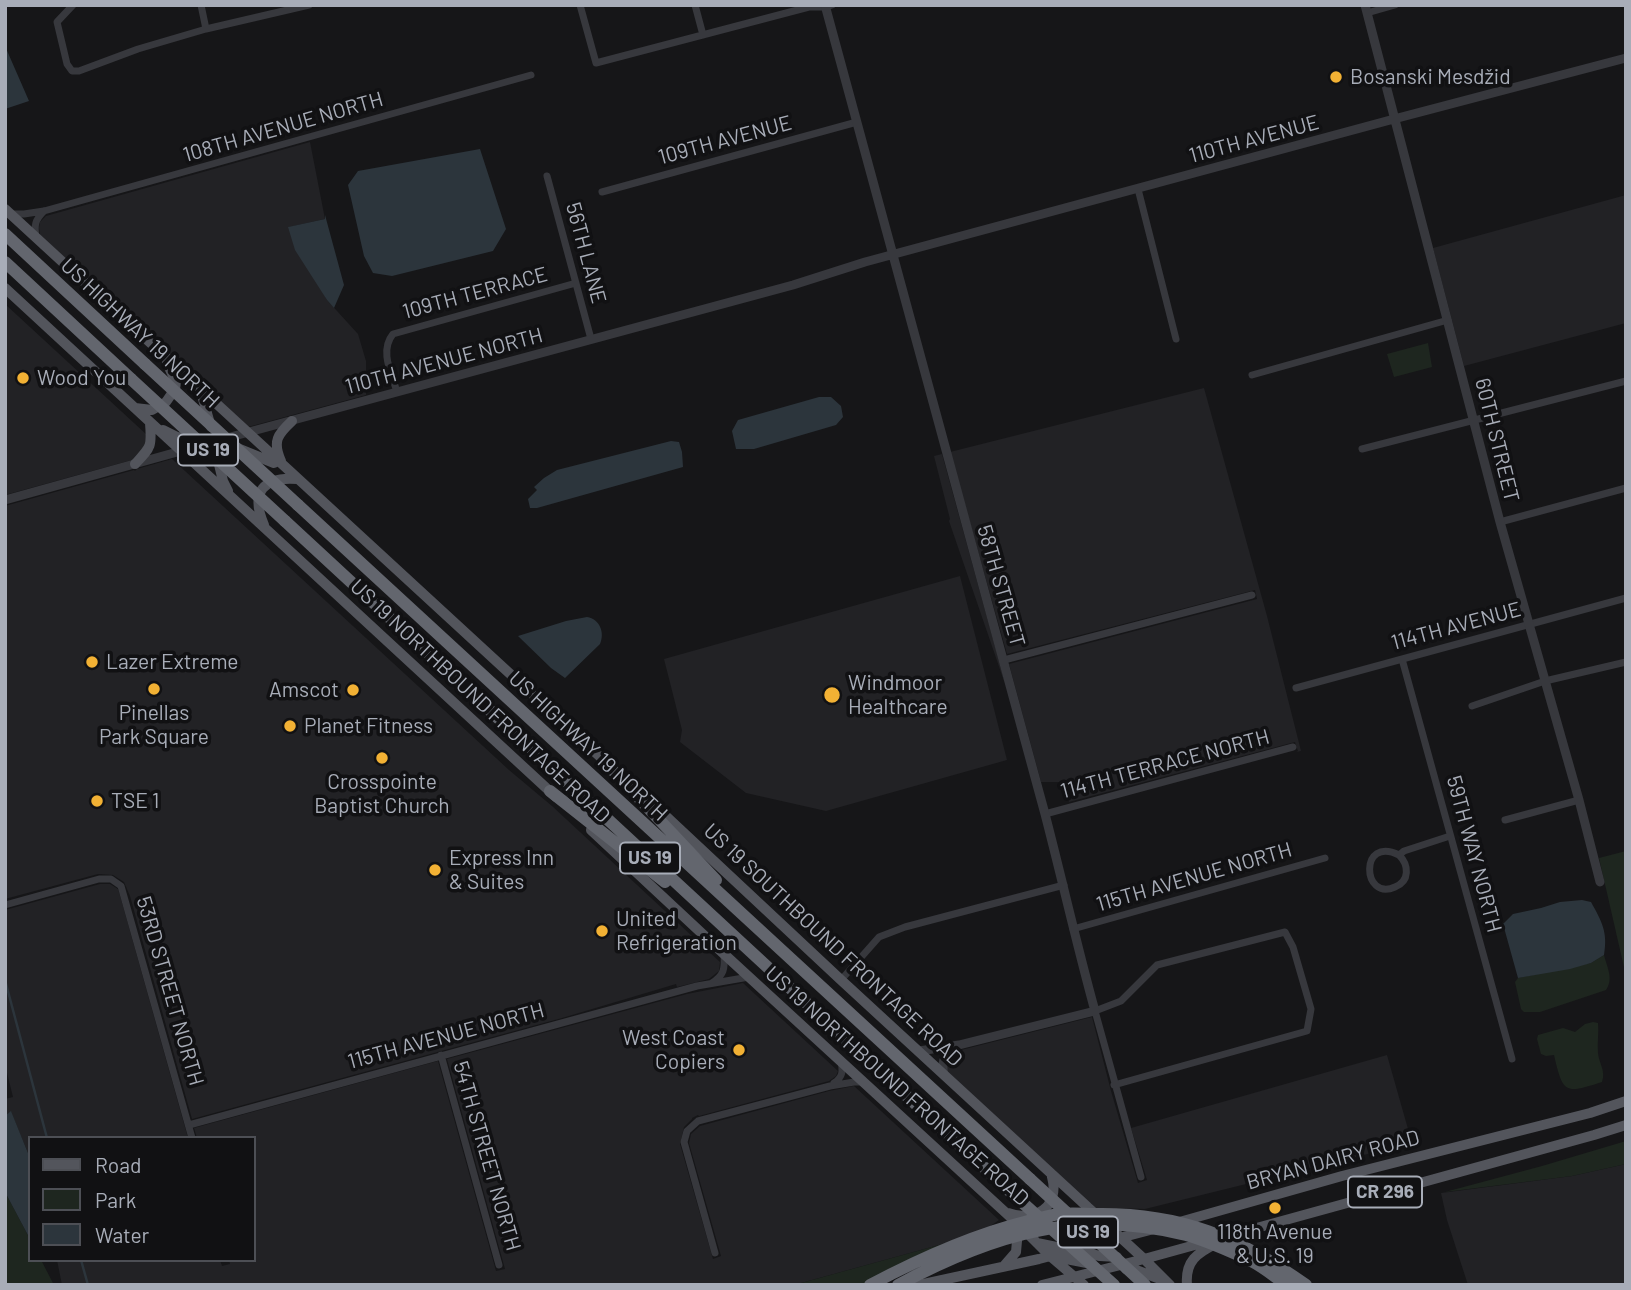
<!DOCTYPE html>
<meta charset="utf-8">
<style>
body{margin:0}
#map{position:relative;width:1631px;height:1290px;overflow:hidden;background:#161618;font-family:Barlow,sans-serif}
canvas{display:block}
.frame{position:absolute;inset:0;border:7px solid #a8adb8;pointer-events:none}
.legend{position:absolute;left:28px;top:1136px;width:228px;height:126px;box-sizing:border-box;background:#111113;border:2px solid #4d4f55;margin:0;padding:9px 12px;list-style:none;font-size:21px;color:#a8adb8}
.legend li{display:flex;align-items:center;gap:14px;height:35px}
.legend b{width:35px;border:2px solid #4d4f55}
</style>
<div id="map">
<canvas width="1631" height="1290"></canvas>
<div class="frame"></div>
<ul class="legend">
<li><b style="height:9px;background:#53555c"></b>Road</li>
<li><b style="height:19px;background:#1e261f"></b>Park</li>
<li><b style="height:19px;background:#2c353c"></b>Water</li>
</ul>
</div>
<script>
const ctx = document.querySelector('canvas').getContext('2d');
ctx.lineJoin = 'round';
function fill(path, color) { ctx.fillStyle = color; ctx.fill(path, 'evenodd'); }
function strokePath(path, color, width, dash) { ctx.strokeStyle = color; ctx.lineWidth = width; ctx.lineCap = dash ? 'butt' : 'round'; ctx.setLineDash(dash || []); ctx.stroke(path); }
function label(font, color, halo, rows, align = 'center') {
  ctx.font = font + ' Barlow,sans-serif'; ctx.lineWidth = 7; ctx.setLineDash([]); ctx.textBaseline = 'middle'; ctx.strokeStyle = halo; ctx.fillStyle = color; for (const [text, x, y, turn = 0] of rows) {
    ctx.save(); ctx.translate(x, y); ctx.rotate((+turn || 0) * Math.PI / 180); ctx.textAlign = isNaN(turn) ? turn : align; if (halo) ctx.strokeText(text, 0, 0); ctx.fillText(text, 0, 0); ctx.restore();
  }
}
fill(new Path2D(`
 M310 142 325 219 289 227 327 300 358 334 366 361V395L248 427 204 386 203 383H201L40 235 39 228 40 222 46 216Z
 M1626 195V323L1464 366 1433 248Z
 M5 304 147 435 145 446 132 460 5 495Z
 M1204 388 1267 616 1301 751 1296 752 1298 751 1295 742 1069 802 1063 782H1041L1009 664 1257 599 1255 590 1007 654 950 452Z
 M942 454 999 661 1005 684 949 521 950 519 934 456Z
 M172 459 509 770 552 806 720 962 719 971 709 979 677 987 676 984 562 1018 192 1119 130 896 124 882 113 875 98 874 5 899V506L134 470 135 471 137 469Z
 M960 576 1007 760 826 811 746 793 680 742 682 730 664 659Z
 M100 884H110L118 889 121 899 188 1138H30V1158L11 1112 5 1116V1099L13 1097 5 1065V910Z
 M743 983 838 1071 836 1076 829 1081 699 1116 698 1115 692 1118V1119L684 1127 680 1144 713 1259 721 1256 689 1143 691 1134 700 1126 829 1091 854 1086 999 1220 979 1234 794 1285H62L57 1260H220L222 1266 230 1264 229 1260H254V1138H197L194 1128 438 1061 496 1271 505 1269 447 1059 687 994Z
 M1092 1017 1111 1091 1138 1183 1147 1180 1131 1128 1387 1055 1412 1143 1145 1209 1114 1208 1098 1212 1091 1203H1089L1056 1173 1055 1170H1053L948 1073 947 1068 948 1060 951 1055 961 1050Z
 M1626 1164V1285H1468L1447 1220 1441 1193 1572 1176Z`), '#222225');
fill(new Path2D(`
 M1428 343 1432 367 1394 377 1387 354Z
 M1626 851V976L1599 858Z
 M1604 955C1607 967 1614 979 1606 990L1540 1012H1524L1521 1009 1515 982 1518 978 1591 963Z
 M1593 1022 1598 1023C1599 1033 1597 1043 1598 1053 1599 1064 1606 1070 1602 1082 1565 1094 1563 1094 1554 1055L1546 1056 1541 1054 1537 1039 1538 1035 1563 1028 1575 1032 1585 1024Z
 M1626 1141V1164L1572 1176 1445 1192 1542 1166Z
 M5 1192 30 1239V1260H41L54 1285H5Z
 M979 1234 891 1276 862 1285H794Z`), '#1e261f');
fill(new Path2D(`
 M5 46 29 101 5 109Z
 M480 149 506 229 493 251 392 276 373 273 364 256 348 185 358 171Z
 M325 215 344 285 334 308 327 300 295 250 288 227 325 219Z
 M819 397H831L841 406 843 417 836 425 754 449H736L732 431 738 420Z
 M671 441 679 442 682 452 683 467 537 508H530L528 499 537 490 534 487 544 478 557 470Z
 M587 617C600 619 605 633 600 644L565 678 551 668 518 636 566 621Z
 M1582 900 1591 902C1602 922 1608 932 1604 955L1591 963 1570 969 1518 978 1503 924 1513 914 1541 908 1560 902Z
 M11 1111 30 1158V1239L5 1192V1116Z`), '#2c353c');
strokePath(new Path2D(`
 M5 980 47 1138
 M81 1260 88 1285`), '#2c353c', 2.5);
strokePath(new Path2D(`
 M73 5 57 22 67 64 72 71H79L138 49 206 29 309 5
 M201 5 206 29
 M580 5 596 63 809 7H826L832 5
 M695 5 703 35
 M1367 13 1395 5
 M547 176 591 339
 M1138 189 1176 339
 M602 192 857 122
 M11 214H24L44 211 531 75
 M36 237C34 225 35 220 44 211
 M1252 375 1448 320
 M397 392C392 374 379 351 393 334L576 283
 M1362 449 1626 381
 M1500 522 1626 488
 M1402 659 1512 1059
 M1004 660 1252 595
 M1296 688 1626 598
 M1472 706 1545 681 1626 662
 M1045 814 1293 747
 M1505 820 1579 800
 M1399 855C1409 865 1410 881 1395 887 1362 902 1359 835 1399 855L1404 851 1450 836
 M5 905 99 879H111L121 886 192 1138
 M1073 929 1325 858
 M841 980 879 937 905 927 1064 885
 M712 983C724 975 725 969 724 955
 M441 1055 499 1265
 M834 1083C843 1077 843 1071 841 1061
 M1114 1085 1307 1031 1311 1009 1293 947 1285 932 1157 965 1121 1001 1095 1011 1141 1177
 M189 1125 697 986 749 977
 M715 1253 684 1142 687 1131 698 1121 830 1086 854 1082H863`), '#37383d', 7);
strokePath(new Path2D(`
 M825 5 1045 814C1062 879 1077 946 1095 1011L959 1045 919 1051
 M1365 5 1500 522 1579 800 1600 882
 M223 439 793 285 865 262 1394 119 1626 58
 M5 500 206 444
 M944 1075C941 1063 944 1054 955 1048`), '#37383d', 9);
strokePath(new Path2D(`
 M5 209 608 764
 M5 288 556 797
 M201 392 211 427
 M135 408 152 410 166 402 175 389 176 382 167 363
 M163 430 177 437 214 442 237 448 274 463
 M217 456 223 481 228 491
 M281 461C272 441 278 434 292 421
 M135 464C151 447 152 447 150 423
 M264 525C250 492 263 476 298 479
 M639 791 841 980 1144 1259 1170 1285
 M591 830 724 954 1018 1224 1050 1256 1084 1285
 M1008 1213C1035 1223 1060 1207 1052 1177
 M1176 1223 1342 1176 1590 1113 1626 1101
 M1037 1243 1100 1256 1117 1257
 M1056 1257 1092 1264
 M1003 1267 1016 1252 1018 1230
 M1126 1269 1136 1270 1160 1279
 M919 1285 1039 1259 1154 1229
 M1042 1285 1144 1259 1594 1135 1626 1125
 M1187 1285C1185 1261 1197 1253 1217 1243`), '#53555c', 10);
strokePath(new Path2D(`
 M5 234 145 364
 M5 262 131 379
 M298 505 1030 1179
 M285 521 1014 1195
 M604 761 716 880
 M550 791 665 882`), '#63666e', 12);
strokePath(new Path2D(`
 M145 364 298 505
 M131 379 285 521
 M1030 1179 1145 1285
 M1014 1195 1114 1285
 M870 1285C921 1258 972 1235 1028 1221 1039 1219 1049 1215 1060 1214 1072 1213 1085 1214 1097 1214 1181 1213 1239 1237 1306 1285
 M898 1285C993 1234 1079 1208 1186 1235 1204 1240 1234 1253 1251 1261 1263 1267 1275 1277 1287 1285`), '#63666e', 12);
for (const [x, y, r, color] of [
 [1336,77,7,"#f2b134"],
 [23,378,7,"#f2b134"],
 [92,662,7,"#f2b134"],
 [154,689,7,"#f2b134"],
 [353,690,7,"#f2b134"],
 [832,695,9,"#f2b134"],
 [290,726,7,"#f2b134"],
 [382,758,7,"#f2b134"],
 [97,801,7,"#f2b134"],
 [435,870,7,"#f2b134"],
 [602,931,7,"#f2b134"],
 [739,1050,7,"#f2b134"],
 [1275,1208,7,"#f2b134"]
]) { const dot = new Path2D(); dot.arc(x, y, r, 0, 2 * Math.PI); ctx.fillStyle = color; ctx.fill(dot); strokePath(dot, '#111113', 2.5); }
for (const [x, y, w] of [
 [208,450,60],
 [650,858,60],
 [1385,1192,74],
 [1088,1232,60]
]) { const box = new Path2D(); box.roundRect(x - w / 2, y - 15.5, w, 31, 5); ctx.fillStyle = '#111113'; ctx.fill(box); strokePath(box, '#a8adb8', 2); }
label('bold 19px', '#a8adb8', null, [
 ["US 19",208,450],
 ["US 19",650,858],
 ["CR 296",1385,1192],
 ["US 19",1088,1232]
]);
label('21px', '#a8adb8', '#111113', [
 ["Bosanski Mesdžid",1350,77],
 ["Wood You",37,378],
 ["Lazer Extreme",106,662],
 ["Windmoor",848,683],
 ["Healthcare",848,707],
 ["Amscot",339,690,"right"],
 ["Pinellas",154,713,"center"],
 ["Park Square",154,737,"center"],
 ["Planet Fitness",304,726],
 ["Crosspointe",382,782,"center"],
 ["Baptist Church",382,806,"center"],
 ["TSE 1",111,801],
 ["Express Inn",449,858],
 ["& Suites",449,882],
 ["United",616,919],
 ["Refrigeration",616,943],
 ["West Coast",725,1038,"right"],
 ["Copiers",725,1062,"right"],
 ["118th Avenue",1275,1232,"center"],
 ["& U.S. 19",1275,1256,"center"]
], 'left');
label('21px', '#a8adb8', '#111113', [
 ["108TH AVENUE NORTH",283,127,-16],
 ["110TH AVENUE",1254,139,-15],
 ["109TH AVENUE",725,140,-15],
 ["56TH LANE",586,253,75],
 ["109TH TERRACE",475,293,-15],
 ["US HIGHWAY 19 NORTH",140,333,43],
 ["110TH AVENUE NORTH",444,361,-15],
 ["60TH STREET",1497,440,76],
 ["58TH STREET",1001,586,74],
 ["114TH AVENUE",1456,626,-15],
 ["US 19 NORTHBOUND FRONTAGE ROAD",480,701,43],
 ["US HIGHWAY 19 NORTH",588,746,43],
 ["114TH TERRACE NORTH",1165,764,-15],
 ["59TH WAY NORTH",1474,854,75],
 ["115TH AVENUE NORTH",1194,877,-16],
 ["US 19 SOUTHBOUND FRONTAGE ROAD",833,945,43],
 ["53RD STREET NORTH",170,991,74],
 ["115TH AVENUE NORTH",446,1036,-15],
 ["US 19 NORTHBOUND FRONTAGE ROAD",897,1086,42],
 ["54TH STREET NORTH",487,1156,74],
 ["BRYAN DAIRY ROAD",1333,1160,-15]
]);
</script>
